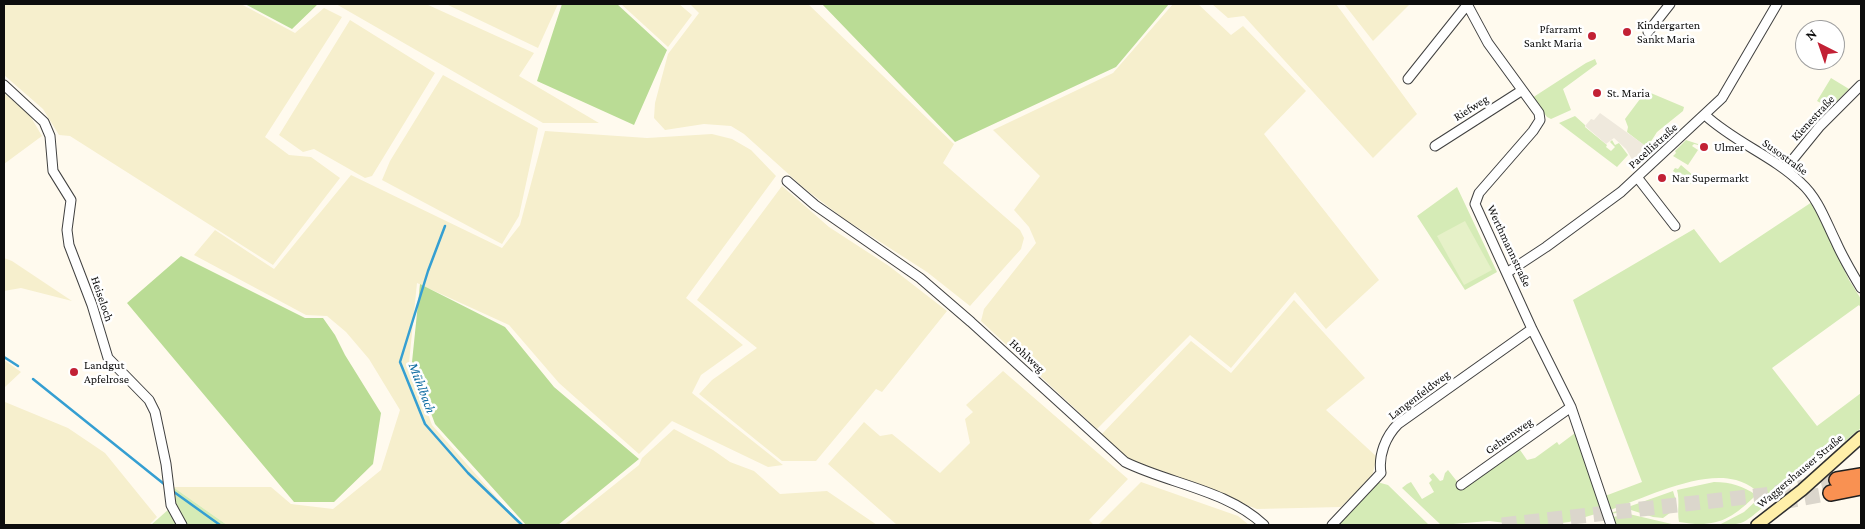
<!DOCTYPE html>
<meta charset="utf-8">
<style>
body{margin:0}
#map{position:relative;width:1865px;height:529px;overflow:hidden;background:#fffaee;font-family:"Crimson Pro",serif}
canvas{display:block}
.frame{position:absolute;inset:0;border:5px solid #0d0d0d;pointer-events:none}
.north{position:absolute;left:1795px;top:20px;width:50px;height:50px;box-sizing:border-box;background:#fff;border:1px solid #9e9e9e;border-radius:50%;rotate:319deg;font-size:14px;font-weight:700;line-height:20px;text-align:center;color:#0d0d0d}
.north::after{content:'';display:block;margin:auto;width:18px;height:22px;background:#c22135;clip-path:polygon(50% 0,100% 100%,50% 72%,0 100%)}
</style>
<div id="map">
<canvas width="1865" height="529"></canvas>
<div class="frame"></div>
<div class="north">N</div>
</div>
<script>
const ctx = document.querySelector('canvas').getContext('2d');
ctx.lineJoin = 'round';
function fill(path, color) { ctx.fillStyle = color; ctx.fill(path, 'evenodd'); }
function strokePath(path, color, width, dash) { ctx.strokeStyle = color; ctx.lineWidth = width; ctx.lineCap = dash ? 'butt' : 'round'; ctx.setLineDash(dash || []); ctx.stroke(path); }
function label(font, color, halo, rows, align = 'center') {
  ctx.font = font + ' "Crimson Pro",serif'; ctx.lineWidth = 5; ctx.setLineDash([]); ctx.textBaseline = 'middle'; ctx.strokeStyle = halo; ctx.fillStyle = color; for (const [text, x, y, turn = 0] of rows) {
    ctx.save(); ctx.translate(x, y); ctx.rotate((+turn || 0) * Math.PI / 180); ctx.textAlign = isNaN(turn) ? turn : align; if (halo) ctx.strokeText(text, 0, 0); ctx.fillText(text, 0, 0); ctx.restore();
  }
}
fill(new Path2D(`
 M4 4H241L295 33 324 8 342 17 265 137 289 155 311 157 340 178 273 265 70 136 59 135 43 109 4 75Z
 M336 4H426L534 53 519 76 599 123H543Z
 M446 4H558L538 48Z
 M621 4H679L692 15 668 47Z
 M690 4H808L954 144 943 163 1020 230 1024 238 1021 249 970 306 927 272 843 218 804 188 744 134 731 126 704 124 665 130 654 118 655 103 668 54 699 13Z
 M1173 4H1198L1231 35 1243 26 1306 91 1264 134 1379 280 1326 329 1295 292 1231 368 1190 335 1097 429 981 321 984 309 1036 243 1029 227 1014 210 1040 176 993 130 1113 73Z
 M1212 4H1336L1417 114 1373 158 1244 16 1228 18Z
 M1344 4H1410L1373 41Z
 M350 20 435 73 372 176 365 178 314 149 303 152 279 135Z
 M443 75 538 128 519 216 502 244 382 180 390 161Z
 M4 93 29 114 42 136 4 164Z
 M545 131 647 138 712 134 732 139 751 150 776 176 686 298 743 345 701 375 692 393 783 465 768 467 672 421 639 454 559 383 509 325 417 283 409 363 432 425 521 525H227L173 487H271L291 504 333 509 381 470 400 410 369 359 346 332 327 316 306 315 194 255 215 230 274 269 351 175 502 248 520 225Z
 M782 186 829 227 889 266 947 311 882 392 876 389 816 461H782L699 394 712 380 757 348 697 300Z
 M4 258 12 261 72 301 21 288 4 291Z
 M1294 300 1365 378 1326 410 1377 457 1372 476 1341 507 1257 509 1128 460 1100 436 1191 341 1231 373Z
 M4 360 21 372 5 387H4Z
 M1003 371 1128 479 1089 520 1094 525H897L828 464 864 422 880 436 892 434 940 473 970 443 965 419 973 412 966 405Z
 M5 402 68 428 105 453 157 517 149 525H4V405Z
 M674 429 713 450 730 462 754 471 780 494 827 491 877 525H564L639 465 642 458Z
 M1141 482 1238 516 1249 525H1098Z`), '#f6efcd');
fill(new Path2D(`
 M1595 59 1597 64 1563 89 1571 110 1551 119 1547 117 1532 98 1586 63Z
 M1831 78 1849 89 1830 108 1817 101Z
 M1646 91 1684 107 1683 111 1657 132 1650 143 1645 146 1627 132 1628 127 1625 119Z
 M1575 116 1585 125V127L1607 145 1606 147 1611 151 1615 147 1610 142 1612 140 1615 145 1619 143 1628 155 1617 167 1559 123Z
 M1686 140 1698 144V145L1694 144 1692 146 1698 150 1688 165 1673 156 1676 153 1675 151Z
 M1681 165 1695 177 1691 184 1673 171 1675 168 1678 169Z
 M1457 187 1497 272 1465 290 1417 216Z
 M1812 202 1849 280 1861 299V308L1859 305 1772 368 1817 426 1861 393V428L1771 502C1760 493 1750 484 1736 480 1700 470 1644 498 1610 510L1605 496 1642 482 1573 300 1694 229 1720 263Z
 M1575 433 1602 512 1569 522 1548 525H1523L1489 521 1441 525 1402 488 1407 484 1411 482 1422 499 1434 492 1429 483 1432 480 1429 476 1433 473 1440 481 1443 480 1445 473 1448 470 1459 484 1457 486 1458 489 1518 447 1527 460 1535 458 1557 442 1559 445Z
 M1377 482 1388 485 1429 525H1335Z
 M1714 482C1731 482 1743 486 1756 495 1730 521 1715 528 1679 522 1677 511 1680 501 1677 490Z
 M173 487 227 525H187C179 512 174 503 173 487Z
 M1673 491 1676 501 1674 510 1663 518 1653 517 1631 510 1611 514V513Z
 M1757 500 1762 508C1744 523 1743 525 1719 525L1744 512Z
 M169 509 180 525H151Z
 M1629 514 1676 525H1615L1613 517Z`), '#d5ebb6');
fill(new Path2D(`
 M245 4H318L292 29Z
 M562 4H617L667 50 634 125 537 81Z
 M822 4H1169L1116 67 955 142Z
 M181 256 305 318H323L335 335 345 355 381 413 373 464 334 502H294L127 303Z
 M420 284 505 327 554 387 639 459 558 525H526L435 424 412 362Z`), '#badc95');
fill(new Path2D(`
 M1465 221 1492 270 1464 285 1437 236Z`), '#e6f1c8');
fill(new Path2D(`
 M1600 113 1654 152 1637 168 1626 149 1614 138 1606 144 1585 126 1591 119 1594 120Z`), '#efe9dd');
strokePath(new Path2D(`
 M445 226 428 271 400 362 425 424 468 473 522 525
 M4 357 18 366
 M33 379 164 484
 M174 492 220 525`), '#359fd2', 2.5);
strokePath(new Path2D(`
 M1782 502 1831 493
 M1502 525 1764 495 1837 480`), '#dbd6cc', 15, [15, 8]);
const street = new Path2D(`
 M1467 4 1488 43 1539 113 1540 120 1533 131 1479 193 1475 204 1532 329 1571 407 1611 525
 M1648 32 1670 4
 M1408 79 1467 5
 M4 85 44 122 50 136 53 171 71 200 67 230 69 245 92 305 108 358 149 400 155 412 166 464 171 505 182 525
 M1705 115C1734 142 1773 156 1801 183 1818 198 1826 222 1836 242 1843 258 1852 273 1861 288
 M1435 146 1521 91
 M1785 169 1820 126 1861 85
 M1637 177 1675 226
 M787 181 815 205 920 278 971 322 1125 462C1170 484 1227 490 1264 525
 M1508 272 1546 247 1621 192 1722 98 1777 4
 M1461 485 1571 407
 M1332 525 1381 473C1378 455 1386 436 1398 424L1532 329`);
const secondary = new Path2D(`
 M1757 525 1802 490 1861 437`);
const highway = new Path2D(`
 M1837 480 1861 476
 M1831 493 1861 487`);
strokePath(street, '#404040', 11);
strokePath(secondary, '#2f2f2f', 14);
strokePath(highway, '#1e1e1e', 18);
strokePath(street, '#fff', 9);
strokePath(secondary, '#ffefa9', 11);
strokePath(highway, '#f99152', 15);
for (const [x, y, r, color] of [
 [1627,32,5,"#c22135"],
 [1592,36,5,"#c22135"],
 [1597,93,5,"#c22135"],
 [1704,147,5,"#c22135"],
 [1662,178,5,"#c22135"],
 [74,372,5,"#c22135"]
]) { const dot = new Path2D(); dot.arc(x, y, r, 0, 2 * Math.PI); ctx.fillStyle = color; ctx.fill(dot); strokePath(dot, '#fff', 2); }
label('12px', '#0d0d0d', '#fff', [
 ["Kindergarten",1637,25],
 ["Sankt Maria",1637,39],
 ["Pfarramt",1582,29,"right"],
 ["Sankt Maria",1582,43,"right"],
 ["St. Maria",1607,93],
 ["Ulmer",1714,147],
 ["Nar Supermarkt",1672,178],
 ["Landgut",84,365],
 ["Apfelrose",84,379]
], 'left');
label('12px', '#0d0d0d', '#fff', [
 ["Riefweg",1471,108,-32],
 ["Kienestraße",1813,118,-47],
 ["Pacellistraße",1653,146,-42],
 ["Susostraße",1785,157,36],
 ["Werthmannstraße",1509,246,65],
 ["Heiseloch",102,299,71],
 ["Hohlweg",1027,356,43],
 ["Langenfeldweg",1419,395,-37],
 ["Gehrenweg",1509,436,-35],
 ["Waggershauser Straße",1800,471,-40]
]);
label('italic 14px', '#126fa3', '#fff', [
 ["Mühlbach",422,388,69]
]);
</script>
